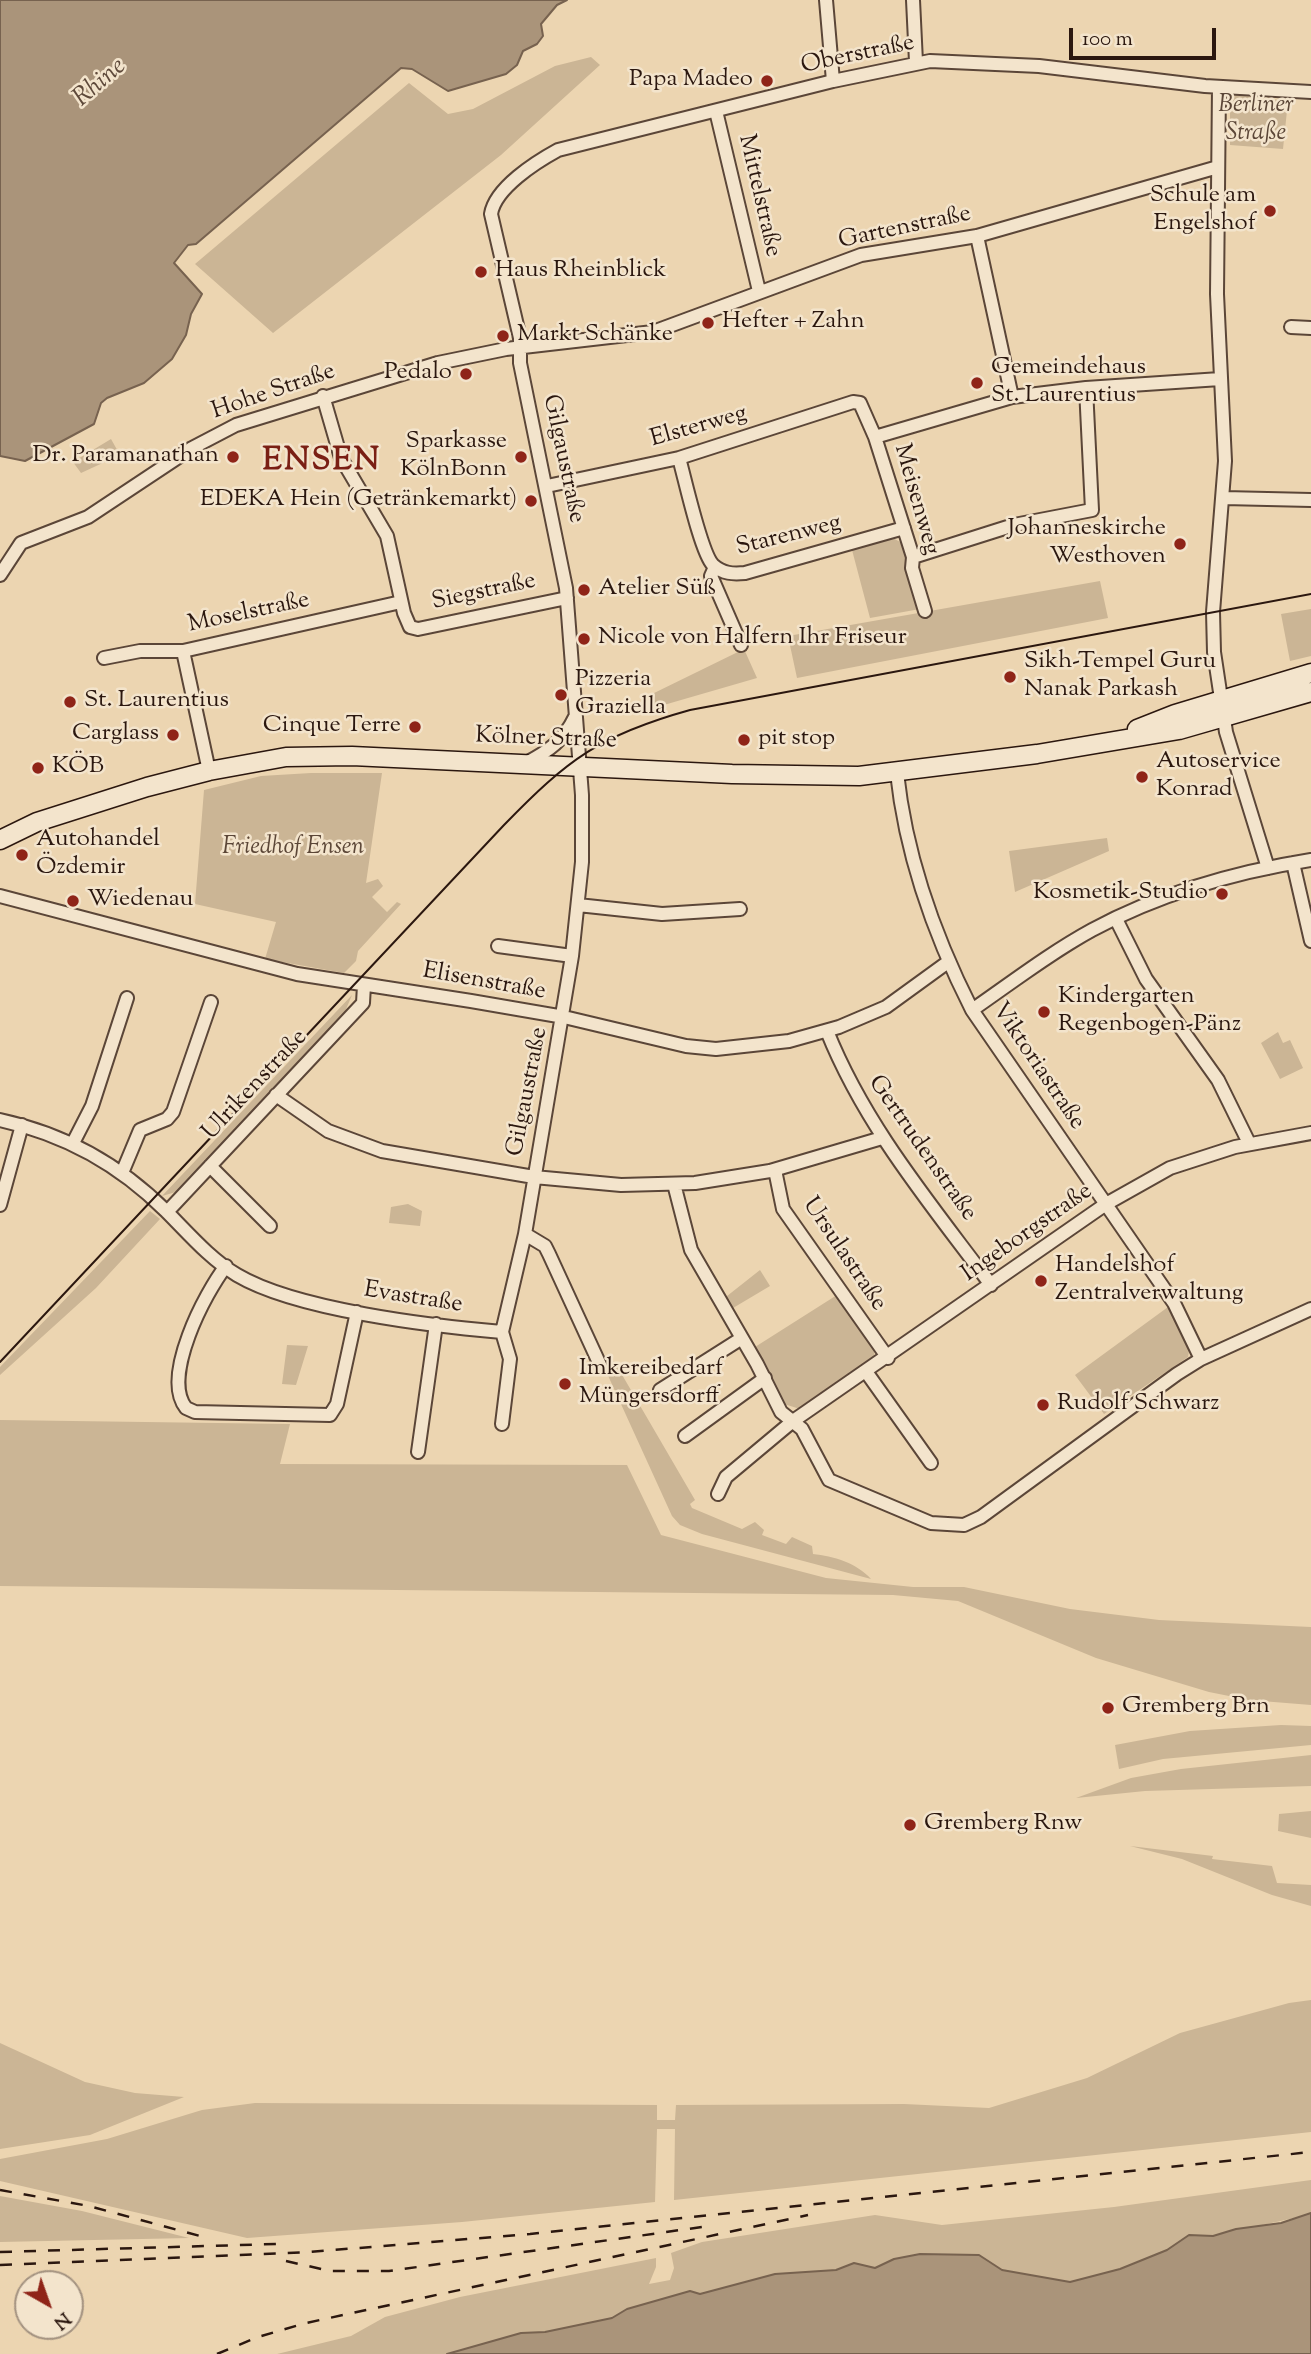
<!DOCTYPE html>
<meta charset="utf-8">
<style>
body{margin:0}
#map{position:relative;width:1311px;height:2354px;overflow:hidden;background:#ecd5b1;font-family:"Sorts Mill Goudy",serif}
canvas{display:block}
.north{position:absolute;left:14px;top:2270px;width:70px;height:70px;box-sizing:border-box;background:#f3e4cc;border:2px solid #a39280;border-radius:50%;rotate:140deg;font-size:19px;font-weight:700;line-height:28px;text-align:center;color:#2b170f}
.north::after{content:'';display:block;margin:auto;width:24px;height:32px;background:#8f2418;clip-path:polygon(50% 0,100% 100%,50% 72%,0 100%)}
.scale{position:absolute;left:1069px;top:28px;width:147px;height:32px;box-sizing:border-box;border:4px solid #2b170f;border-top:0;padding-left:9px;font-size:21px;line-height:24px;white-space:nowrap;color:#2b170f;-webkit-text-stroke:5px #f3e4cc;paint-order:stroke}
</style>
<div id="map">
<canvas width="1311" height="2354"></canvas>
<div class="north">N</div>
<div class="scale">100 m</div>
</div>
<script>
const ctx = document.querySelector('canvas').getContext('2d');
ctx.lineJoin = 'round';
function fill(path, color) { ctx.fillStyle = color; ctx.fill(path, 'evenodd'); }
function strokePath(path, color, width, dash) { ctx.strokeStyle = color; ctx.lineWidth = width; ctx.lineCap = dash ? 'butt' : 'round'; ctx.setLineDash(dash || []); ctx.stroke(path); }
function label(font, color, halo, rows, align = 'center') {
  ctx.font = font + ' "Sorts Mill Goudy",serif'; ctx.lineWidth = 5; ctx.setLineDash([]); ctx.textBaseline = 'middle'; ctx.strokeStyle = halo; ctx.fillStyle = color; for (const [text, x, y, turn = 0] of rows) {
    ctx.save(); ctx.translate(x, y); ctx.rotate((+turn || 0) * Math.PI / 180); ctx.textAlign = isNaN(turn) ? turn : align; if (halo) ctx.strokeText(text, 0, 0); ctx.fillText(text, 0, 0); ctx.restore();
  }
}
fill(new Path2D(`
 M591 57 600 65 501 155 273 333 195 264 409 83 448 114 473 109 555 66Z
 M1236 95 1288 101 1283 149 1230 145V100Z
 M111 439 120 455 81 473 73 462Z
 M893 538 902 543 922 606 920 609 870 618 852 550Z
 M1100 581 1108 618 797 678 788 636Z
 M1311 609V656L1290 661 1281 614Z
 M744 649 757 678 650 709 648 696Z
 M311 773H382L366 883 378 879 383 886 372 897 387 912 397 902 401 904 358 951 356 961 344 973 265 959 276 922 195 904 204 790 261 776Z
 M1107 838 1109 851 1015 892 1009 851Z
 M352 995 344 1014 176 1192 162 1196Z
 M1278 1032 1283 1043 1290 1040 1303 1068 1280 1079 1261 1043Z
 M408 1204 422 1211 420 1226 389 1223 391 1207Z
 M150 1211 160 1219 96 1288 0 1375V1367Z
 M760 1270 770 1286 728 1311 722 1300Z
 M837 1295 875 1349 873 1361 800 1409 784 1404 755 1347Z
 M1168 1307 1189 1351 1188 1357 1104 1414 1075 1375Z
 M287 1345 308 1346 296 1385 282 1384Z
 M614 1361 695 1500 690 1504 692 1508 742 1529 755 1522 764 1530 762 1535 786 1544 792 1537 812 1546 813 1554C833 1556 857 1563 871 1579L702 1534 680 1525 672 1516 605 1369Z
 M0 1420 290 1424 280 1464 627 1465 661 1535 826 1578 913 1587H964L1070 1609 1159 1620 1311 1627V1705L1249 1700 1209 1692 1096 1658 958 1601 893 1595 0 1586Z
 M1281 1725 1311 1726V1745L1163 1759 1119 1769 1115 1745 1190 1731Z
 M1311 1755V1786L1145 1791 1076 1798 1131 1778 1181 1769Z
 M1311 1811V1838L1278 1831 1279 1814Z
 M1130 1846 1213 1856 1212 1859 1272 1866 1277 1883 1311 1885V1906L1272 1895 1182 1859Z
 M1311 2000V2132L674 2200 675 2129H657L655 2202 462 2222 247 2238 0 2181V2159L107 2139 202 2110 255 2103 657 2105V2120H675L676 2105 904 2104 989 2108 1087 2078 1180 2033 1289 2003Z
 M0 2043 85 2082 135 2093 184 2097 90 2135 0 2149Z
 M1311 2180V2213L1308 2215 1212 2236 1189 2235 1167 2250 1120 2269 1070 2282 1002 2270 979 2255 920 2254 895 2259 875 2268 854 2263 836 2270 775 2274 700 2294 682 2293 612 2318 545 2332 521 2333 447 2354H277L351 2336 385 2317 460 2297 656 2258V2267L649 2284 670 2280 674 2268 671 2253 702 2242 875 2215 942 2225 1114 2207Z
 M0 2196 82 2211 189 2238 0 2242Z`), '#cbb595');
const water = new Path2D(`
 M0 0H567L557 5 541 24 543 36 537 44 523 51 517 65 506 74 448 91 412 69 401 68 196 244 188 245 174 263 202 294 191 314 186 335 172 359 144 383 107 398 101 403 94 424 25 461 0 456Z
 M1311 2213V2354H447L521 2333 545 2332 612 2318 627 2309 690 2291 700 2294 775 2274 836 2270 854 2263 875 2268 894 2259 920 2254 979 2255 1002 2270 1070 2282 1120 2269 1167 2250 1189 2235 1213 2236 1236 2229 1281 2223Z`);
fill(water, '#aa947a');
strokePath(water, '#77624f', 2);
const minor = new Path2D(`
 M826 0 833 81
 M913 0 916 62
 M1219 87 1217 294 1225 461 1213 612 1214 652 1226 732 1268 868
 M716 111 759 291
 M977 236 1012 397
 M1291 327 1311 328
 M323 396 341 458 387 536 404 613 410 627 418 629 567 598
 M875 437 1012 397 1086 388 1220 379
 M679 458C685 479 701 553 713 565 723 574 733 574 745 573L904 528
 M547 486 679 458 853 402 860 403 875 437 913 557 912 568 925 611
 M1224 498 1311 500
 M913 557 1014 525 1092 510 1086 388
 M715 567 711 576 741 645
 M0 575 21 543 88 517 192 448 236 425 438 363 506 349 653 332 861 255 977 236 1218 167
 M183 651 209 771
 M104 658 140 651H183L401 602
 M526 763C549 751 564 740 575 717
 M897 773C906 857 934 935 972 1010L1174 1303 1201 1359
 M1293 863 1311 941
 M0 896 297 974 471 1001 564 1017 686 1046 716 1049 789 1041 839 1027 886 1007 948 962
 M578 905 662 914 740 909
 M1116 919 1146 979 1218 1080 1249 1143
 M498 946 572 956
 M972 1010C1011 983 1050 953 1092 930 1161 893 1235 872 1311 860
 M827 1031C865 1126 930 1203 991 1285
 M276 1095 328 1131 382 1151 534 1177 621 1185 695 1183 770 1171 882 1138
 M0 1120C65 1134 119 1164 166 1211 188 1233 210 1259 237 1275 296 1310 432 1326 502 1332L525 1234
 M73 1143 92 1106 127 998
 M210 1166 270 1226
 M775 1170 783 1209 888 1358
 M122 1173 140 1130 167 1119 173 1112 211 1002
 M674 1184 691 1250 757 1364 781 1412 802 1429 829 1480 931 1523 964 1525 981 1517 1177 1374 1201 1359 1311 1309
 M0 1205 22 1125
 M167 1212 363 1003 364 985
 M226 1266C205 1293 161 1377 186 1408L195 1412 330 1415 337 1404 357 1312
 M502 1332 510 1359 502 1424
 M601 1367 549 1254 545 1246 525 1234 572 956 582 862V795L566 588 520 363V338L491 214C495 188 536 162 558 150L833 81 930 61 1039 66 1205 86 1311 92
 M867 1373 931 1463
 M660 1390 742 1338
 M685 1436 765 1378
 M418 1452 436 1324
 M718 1494 726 1477 793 1421 1106 1204 1170 1168 1235 1147 1311 1133`);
const secondary = new Path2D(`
 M1137 729 1175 714 1311 673
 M0 840 37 822 147 787 209 771 286 757 352 756 732 774 859 776 1037 754 1179 730 1311 692`);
strokePath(minor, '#5b4638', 16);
strokePath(secondary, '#2b170f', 21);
strokePath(minor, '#f3e4cc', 12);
strokePath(secondary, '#f3e4cc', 18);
strokePath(new Path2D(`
 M0 1362 504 825C568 759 600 735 690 710L1311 594`), '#2b170f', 2);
strokePath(new Path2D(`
 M0 2190 89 2206 200 2236
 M0 2252 276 2244
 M286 2261 330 2271H389L709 2226
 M0 2265 309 2252 530 2234 1311 2152
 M217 2354 258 2337 306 2323 808 2215`), '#2b170f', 2.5, [12, 12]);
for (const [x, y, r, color] of [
 [767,81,7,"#8f2418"],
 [1270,211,7,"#8f2418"],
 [481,272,7,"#8f2418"],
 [708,323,7,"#8f2418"],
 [503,336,7,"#8f2418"],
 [466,374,7,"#8f2418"],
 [977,383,7,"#8f2418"],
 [233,457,7,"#8f2418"],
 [521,457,7,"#8f2418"],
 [531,501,7,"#8f2418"],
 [1180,544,7,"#8f2418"],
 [584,590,7,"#8f2418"],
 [584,639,7,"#8f2418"],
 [1010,677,7,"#8f2418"],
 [561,695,7,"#8f2418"],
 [70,702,7,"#8f2418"],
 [415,727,7,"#8f2418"],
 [173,735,7,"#8f2418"],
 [744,740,7,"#8f2418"],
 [38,768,7,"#8f2418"],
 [1142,777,7,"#8f2418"],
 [22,855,7,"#8f2418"],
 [1222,894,7,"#8f2418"],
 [73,901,7,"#8f2418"],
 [1044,1012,7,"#8f2418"],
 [1041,1281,7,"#8f2418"],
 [565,1384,7,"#8f2418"],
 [1043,1405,7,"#8f2418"],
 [1108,1708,7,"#8f2418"],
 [910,1825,7,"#8f2418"]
]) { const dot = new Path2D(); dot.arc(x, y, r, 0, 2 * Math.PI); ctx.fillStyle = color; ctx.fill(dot); strokePath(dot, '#f3e4cc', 2.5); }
label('24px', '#2b170f', '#f3e4cc', [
 ["Oberstraße",858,56,-12],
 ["Mittelstraße",758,196,77],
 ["Gartenstraße",905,229,-12],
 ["Hohe Straße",274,393,-19],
 ["Elsterweg",699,428,-16],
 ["Gilgaustraße",562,459,78],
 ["Meisenweg",915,500,74],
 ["Starenweg",789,537,-14],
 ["Siegstraße",484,593,-12],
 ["Moselstraße",249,614,-12],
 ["Kölner Straße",546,740,2],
 ["Elisenstraße",484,983,10],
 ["Viktoriastraße",1037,1067,56],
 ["Ulrikenstraße",256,1086,-47],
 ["Gilgaustraße",529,1092,-79],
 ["Gertrudenstraße",921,1149,55],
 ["Ingeborgstraße",1028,1234,-35],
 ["Ursulastraße",843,1255,56],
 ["Evastraße",413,1299,9]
]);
label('24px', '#2b170f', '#f3e4cc', [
 ["Papa Madeo",753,81,"right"],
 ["Schule am",1256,197,"right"],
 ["Engelshof",1256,225,"right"],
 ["Haus Rheinblick",495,272],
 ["Hefter + Zahn",722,323],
 ["Markt Schänke",517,336],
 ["Gemeindehaus",991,369],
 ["St. Laurentius",991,397],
 ["Pedalo",452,374,"right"],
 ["Sparkasse",507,443,"right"],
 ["KölnBonn",507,471,"right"],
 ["Dr. Paramanathan",219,457,"right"],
 ["EDEKA Hein (Getränkemarkt)",517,501,"right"],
 ["Johanneskirche",1166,530,"right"],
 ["Westhoven",1166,558,"right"],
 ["Atelier Süß",598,590],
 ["Nicole von Halfern Ihr Friseur",598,639],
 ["Sikh-Tempel Guru",1024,663],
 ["Nanak Parkash",1024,691],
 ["Pizzeria",575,681],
 ["Graziella",575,709],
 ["St. Laurentius",84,702],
 ["Cinque Terre",401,727,"right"],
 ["Carglass",159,735,"right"],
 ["pit stop",758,740],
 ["Autoservice",1156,763],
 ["Konrad",1156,791],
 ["KÖB",52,768],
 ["Autohandel",36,841],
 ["Özdemir",36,869],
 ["Kosmetik-Studio",1208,894,"right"],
 ["Wiedenau",87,901],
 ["Kindergarten",1058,998],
 ["Regenbogen-Pänz",1058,1026],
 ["Handelshof",1055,1267],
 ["Zentralverwaltung",1055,1295],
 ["Imkereibedarf",579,1370],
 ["Müngersdorff",579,1398],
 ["Rudolf Schwarz",1057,1405],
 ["Gremberg Brn",1122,1708],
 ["Gremberg Rnw",924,1825]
], 'left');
label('italic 24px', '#5b4637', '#f3e4cc', [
 ["Berliner",1256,107],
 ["Straße",1256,135],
 ["Friedhof Ensen",293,849]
]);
label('italic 26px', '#5e493a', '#f3e4cc', [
 ["Rhine",101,84,-41]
]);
ctx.letterSpacing = '2px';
label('bold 32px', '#7a1f14', '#f3e4cc', [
 ["ENSEN",322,464]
]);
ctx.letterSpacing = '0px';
</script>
